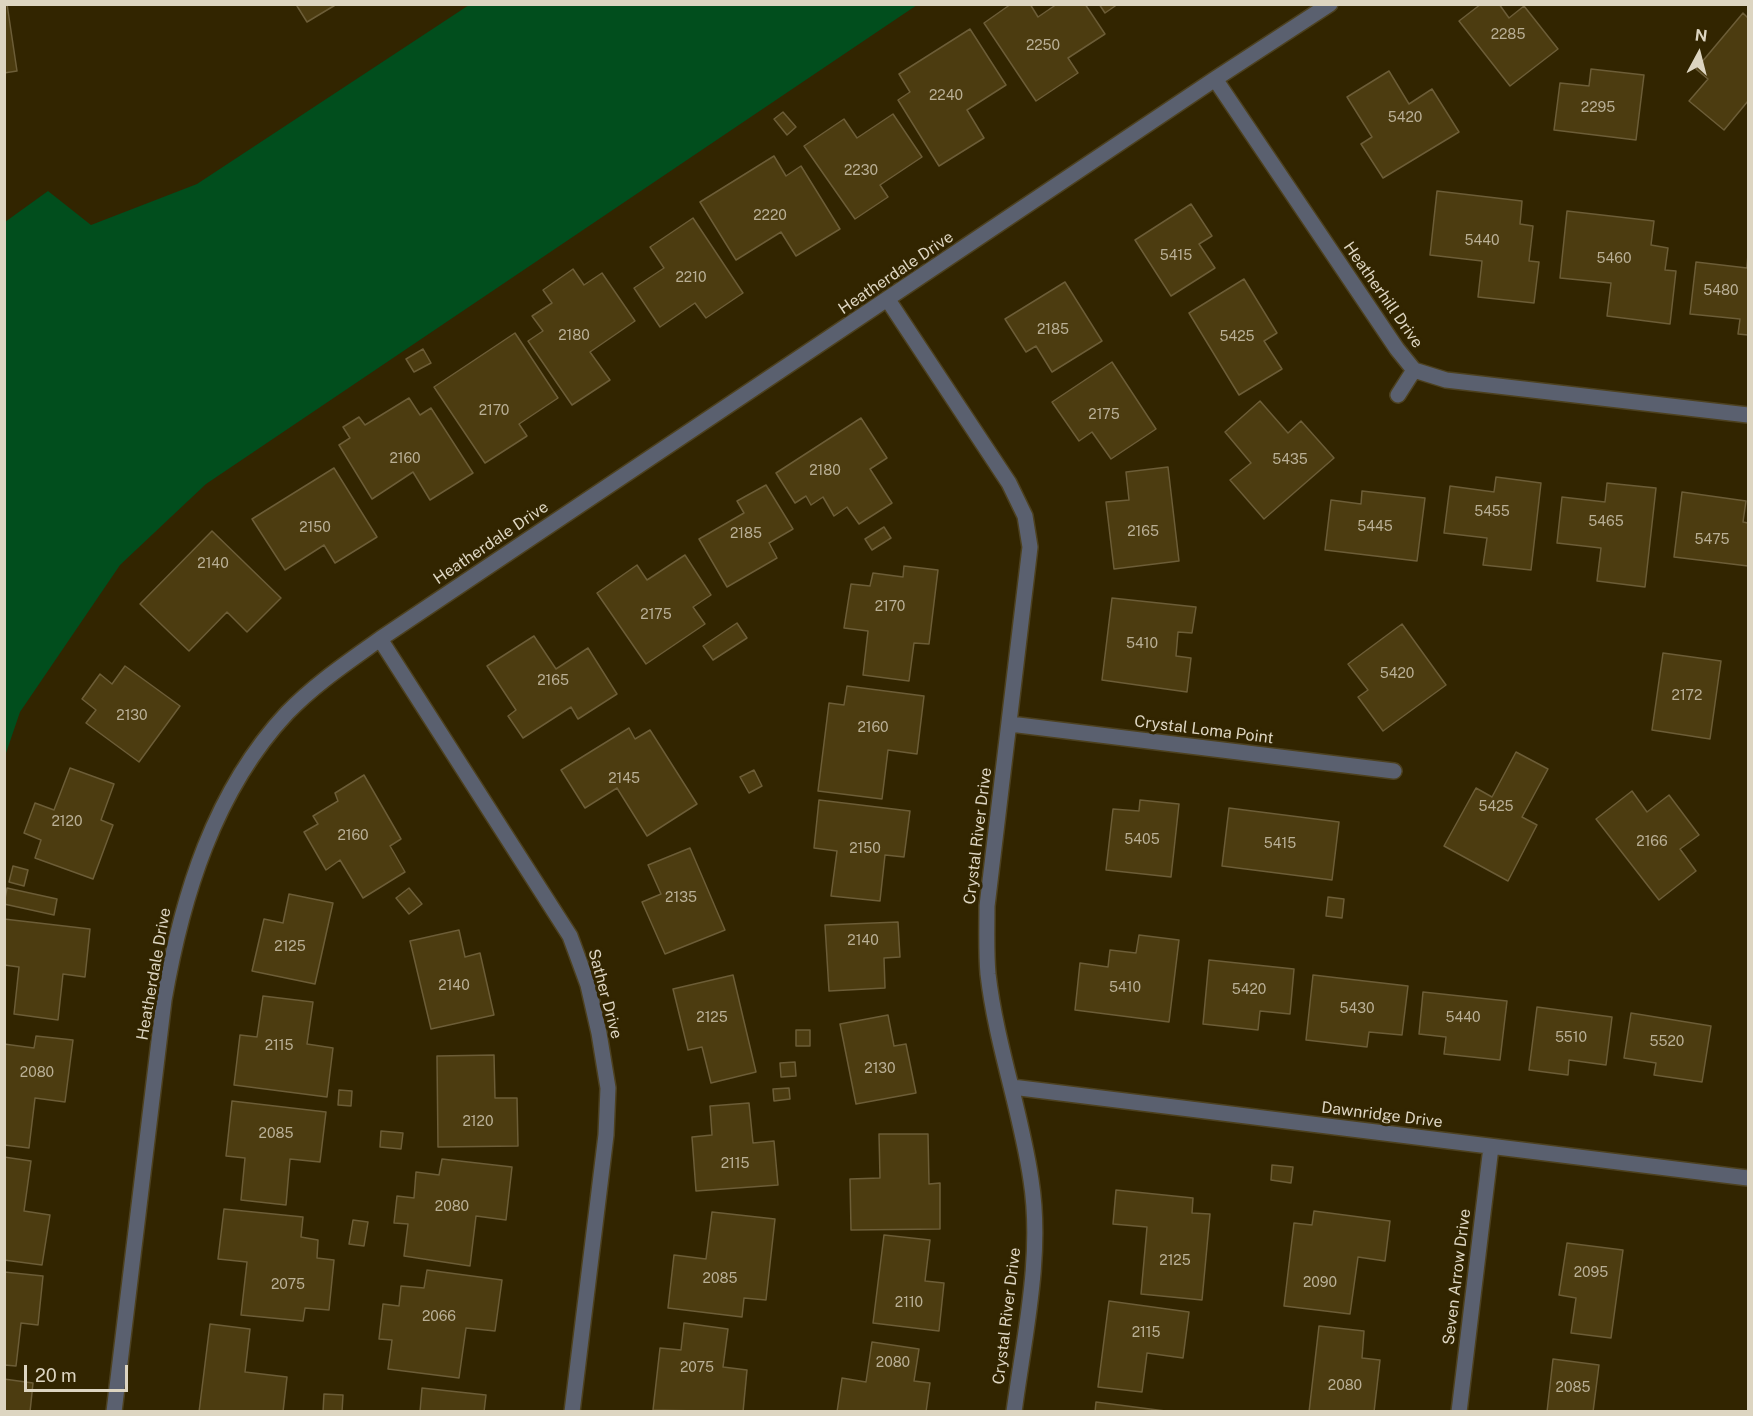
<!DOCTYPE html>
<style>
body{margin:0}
#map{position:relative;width:1753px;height:1416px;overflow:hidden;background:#322500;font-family:"Public Sans",sans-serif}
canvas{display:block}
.frame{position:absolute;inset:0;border:6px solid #ddd5c1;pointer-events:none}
.north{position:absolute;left:1669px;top:24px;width:60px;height:60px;-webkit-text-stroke:4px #322500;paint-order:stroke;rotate:7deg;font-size:16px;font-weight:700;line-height:24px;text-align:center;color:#ddd5c1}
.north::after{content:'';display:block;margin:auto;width:21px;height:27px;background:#ddd5c1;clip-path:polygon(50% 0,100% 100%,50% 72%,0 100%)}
.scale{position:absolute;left:24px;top:1365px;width:104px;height:27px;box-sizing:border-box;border:3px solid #ddd5c1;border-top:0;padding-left:8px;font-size:18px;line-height:21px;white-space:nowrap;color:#ddd5c1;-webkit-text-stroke:4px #322500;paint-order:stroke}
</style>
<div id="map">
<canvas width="1753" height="1416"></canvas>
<div class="frame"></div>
<div class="north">N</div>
<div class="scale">20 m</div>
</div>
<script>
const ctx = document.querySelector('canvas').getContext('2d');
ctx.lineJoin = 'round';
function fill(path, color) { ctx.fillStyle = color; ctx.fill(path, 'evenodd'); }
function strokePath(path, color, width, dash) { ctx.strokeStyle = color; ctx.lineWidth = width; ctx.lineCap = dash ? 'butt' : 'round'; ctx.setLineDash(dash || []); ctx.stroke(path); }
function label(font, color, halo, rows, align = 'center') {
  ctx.font = font + ' "Public Sans",sans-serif'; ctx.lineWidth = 6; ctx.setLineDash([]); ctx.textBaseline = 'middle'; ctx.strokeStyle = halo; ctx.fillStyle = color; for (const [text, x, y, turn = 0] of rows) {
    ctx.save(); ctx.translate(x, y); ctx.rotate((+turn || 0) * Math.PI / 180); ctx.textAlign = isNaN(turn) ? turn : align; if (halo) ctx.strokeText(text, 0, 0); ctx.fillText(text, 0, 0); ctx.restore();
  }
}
fill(new Path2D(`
 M469 5H917L206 484 120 565 20 712 5 756V222L48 191 91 225 197 184Z`), '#014e1d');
const building = new Path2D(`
 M4 4H7L17 71 4 73Z
 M300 4H337L307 22 297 6Z
 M1011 4H1030L1038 17 1057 4H1085L1105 34 1068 58 1078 73 1036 101 984 23Z
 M1099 4H1118L1105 13Z
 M1481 4H1499L1509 18 1524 6 1558 49 1510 86 1459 21Z
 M1743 13 1748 18V101L1724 130 1689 101 1708 79 1696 69Z
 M970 29 1006 85 967 110 984 138 939 166 898 100 910 92 899 74Z
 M1591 69 1644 75 1636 140 1554 130 1560 83 1589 86Z
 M1389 71 1409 104 1432 89 1459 132 1383 178 1361 144 1372 137 1347 97Z
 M783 112 796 127 787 135 774 119Z
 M893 114 922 157 880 185 888 197 855 219 804 146 844 119 857 138Z
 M774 156 786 176 801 166 840 229 796 256 781 232 736 260 700 202Z
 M1437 191 1522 201 1520 224 1533 226 1529 261 1539 262 1534 303 1478 297 1482 261 1430 255Z
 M1191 204 1212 236 1199 244 1215 268 1171 296 1135 240Z
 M1567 211 1654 221 1651 245 1668 248 1665 270 1676 271 1670 324 1607 316 1611 283 1560 278Z
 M693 218 743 293 706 318 695 303 660 327 634 288 664 268 650 247Z
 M1748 254V335L1738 334 1740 319 1690 314 1696 262 1747 268Z
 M573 269 584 285 602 273 635 321 590 352 610 380 572 405 528 341 543 331 532 316 552 303 543 290Z
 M1244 279 1277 333 1264 341 1282 369 1239 395 1189 313Z
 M1065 282 1102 341 1052 372 1036 346 1026 352 1005 319Z
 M515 333 558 398 519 424 527 436 485 463 434 387Z
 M423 349 431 363 414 372 406 359Z
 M1112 362 1156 429 1111 459 1092 432 1079 441 1052 402Z
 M409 398 420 415 431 408 473 473 430 500 413 472 372 499 339 445 350 438 343 427 359 417 365 425Z
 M1260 401 1288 433 1301 421 1334 458 1264 519 1230 480 1251 463 1225 432Z
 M861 418 887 458 870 469 892 503 859 524 847 507 834 516 823 497 811 505 806 496 795 503 776 473Z
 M1168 467 1179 561 1114 569 1106 502 1129 500 1126 472Z
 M334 468 377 537 335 563 324 545 285 570 252 519Z
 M1496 477 1541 483 1531 570 1483 565 1487 538 1444 533 1450 486 1494 492Z
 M1607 483 1656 488 1645 587 1597 581 1601 548 1557 543 1562 497 1605 502Z
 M766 485 793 529 769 543 777 558 727 587 699 539 744 513 737 501Z
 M1362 491 1425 498 1417 561 1325 550 1331 500 1361 504Z
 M1682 492 1746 501 1743 522 1748 523V566L1674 557Z
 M884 527 891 538 872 550 865 539Z
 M212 531 281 598 247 632 227 612 189 651 140 604Z
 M685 555 711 595 693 607 705 624 646 664 597 593 637 565 647 580Z
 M904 566 938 570 929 644 914 643 909 681 863 675 868 631 844 628 851 584 870 586 873 573 903 577Z
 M1112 598 1196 607 1192 633 1178 632 1176 656 1191 658 1187 692 1102 680Z
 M737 623 747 638 713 660 703 646Z
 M1402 624 1446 685 1383 731 1358 697 1368 690 1348 664Z
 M534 636 556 669 588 648 617 694 578 719 571 707 523 738 508 716 516 710 487 666Z
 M1663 653 1721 661 1710 739 1652 730Z
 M125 666 180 706 139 762 86 723 96 710 82 699 100 674 112 684Z
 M847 686 924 696 917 754 888 750 882 799 818 791 829 703 844 705Z
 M629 728 635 739 650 730 697 804 647 836 617 788 585 808 561 770Z
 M1516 752 1548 769 1522 817 1537 825 1508 881 1444 846 1476 788 1492 797Z
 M70 768 114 784 101 820 113 825 93 879 35 858 41 840 24 833 35 803 54 810Z
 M754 770 762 786 749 793 740 777Z
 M364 775 401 839 390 846 405 872 363 898 340 860 326 870 304 832 318 824 313 816 338 801 335 793Z
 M1632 791 1647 812 1669 795 1699 835 1680 849 1696 871 1659 900 1596 819Z
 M819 800 910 811 904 857 885 855 880 901 831 896 837 851 814 848Z
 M1140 800 1179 804 1171 877 1106 870 1113 809 1139 811Z
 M1229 808 1339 822 1332 880 1222 866Z
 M690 848 725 930 665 954 642 902 661 894 648 865Z
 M13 866 28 870 24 886 9 882Z
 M7 888 57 899 54 915 4 904Z
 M409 888 422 904 409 914 396 898Z
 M289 894 333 903 315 984 252 971 264 919 283 923Z
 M1328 897 1344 899 1342 918 1326 916Z
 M4 919 90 929 85 977 63 974 58 1020 14 1014 19 967 4 965Z
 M898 922 900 957 884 958 885 988 829 991 825 925Z
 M459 930 465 957 480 953 494 1015 431 1029 410 941Z
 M1139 935 1179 940 1169 1022 1075 1010 1080 963 1108 967 1110 950 1136 953Z
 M1209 960 1294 969 1290 1014 1260 1011 1258 1030 1203 1024Z
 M733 975 756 1072 711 1083 702 1047 688 1050 673 989Z
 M1313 975 1408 986 1402 1035 1369 1032 1367 1047 1306 1040Z
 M1423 992 1507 1001 1500 1060 1444 1054 1446 1037 1419 1034Z
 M263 996 313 1002 307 1044 333 1048 327 1097 234 1085 240 1035 257 1037Z
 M1537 1007 1612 1017 1606 1065 1569 1060 1568 1075 1529 1070Z
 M1631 1013 1711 1026 1702 1082 1654 1075 1656 1063 1624 1058Z
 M888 1015 894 1046 906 1044 916 1093 856 1104 840 1024Z
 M796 1030H810V1046H796Z
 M36 1036 73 1040 65 1102 35 1098 29 1148 4 1145V1044L34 1048Z
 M494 1055 495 1098H517L518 1146 438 1147 437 1056Z
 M795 1062 796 1076 781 1077 780 1063Z
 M789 1088 790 1099 774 1101 773 1089Z
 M339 1090 352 1091 351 1106 338 1105Z
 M232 1101 326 1112 320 1162 290 1159 286 1205 241 1200 245 1158 226 1156Z
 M749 1103 753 1143 774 1141 778 1185 696 1191 692 1137 712 1135 710 1106Z
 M381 1131 403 1133 401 1149 380 1147Z
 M879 1134H928L929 1184 940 1183V1229L851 1230 850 1179 880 1178Z
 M4 1157 31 1161 24 1211 50 1215 42 1265 4 1260Z
 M442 1159 512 1167 506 1220 476 1216 470 1266 404 1256 408 1224 394 1223 397 1196 414 1198 416 1172 439 1175Z
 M1272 1165 1293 1167 1291 1183 1271 1180Z
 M1116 1190 1193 1198 1192 1213 1210 1214 1202 1300 1141 1294 1147 1227 1113 1224Z
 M224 1209 303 1217 301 1237 318 1240 317 1258 334 1260 329 1310 305 1308 303 1321 241 1315 247 1262 218 1259Z
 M1314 1211 1390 1221 1385 1261 1358 1257 1350 1314 1284 1306 1294 1223 1312 1225Z
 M712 1212 775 1219 766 1300 744 1298 742 1317 668 1308 674 1255 706 1259Z
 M353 1220 368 1222 364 1246 349 1244Z
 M884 1235 930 1240 925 1281 944 1283 939 1331 873 1323Z
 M1567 1243 1623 1250 1611 1338 1571 1333 1576 1298 1559 1295Z
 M427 1270 502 1280 495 1331 466 1328 459 1378 388 1369 392 1340 379 1339 383 1304 399 1306 401 1286 424 1288Z
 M4 1272 43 1276 38 1325 21 1323 16 1366 4 1365Z
 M1109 1301 1189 1312 1183 1358 1147 1353 1142 1392 1098 1387Z
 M684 1323 728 1329 723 1367 747 1370 743 1412 653 1410 660 1348 681 1350Z
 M210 1324 250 1329 245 1372 287 1377 283 1412H199Z
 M1319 1326 1364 1331 1362 1358 1380 1360 1374 1412H1309Z
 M872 1342 919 1349 914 1381 930 1383 926 1412H837L842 1378 866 1382Z
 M1553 1359 1599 1365 1593 1412H1547Z
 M4 1379 33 1383 30 1412H4Z
 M422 1388 486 1395 484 1412H420Z
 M324 1394 343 1395 342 1412H323Z
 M1096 1402 1173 1412H1095Z`);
fill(building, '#4c3c10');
strokePath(building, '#6c5d37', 1.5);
const minor = new Path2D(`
 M1215 79 1397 349 1414 370 1446 380 1748 415
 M888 300 1009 483 1025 516 1030 547 987 906C987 929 986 951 988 974 996 1044 1021 1111 1031 1180 1043 1256 1024 1336 1014 1412
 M1398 395 1414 370
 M380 639 570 936 588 985 599 1033 608 1088 606 1135 572 1412
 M1010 724 1394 771
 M1012 1087 1748 1178
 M114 1412 164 1000C182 897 214 791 287 713 315 684 348 662 380 639L1215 79 1330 4
 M1459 1412 1491 1147`);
strokePath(minor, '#4d411f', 18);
strokePath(minor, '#5a606f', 15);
label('14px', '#b9af95', null, [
 ["2285",1508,35],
 ["2250",1043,46],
 ["2240",946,96],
 ["2295",1598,108],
 ["5420",1405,118],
 ["2230",861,171],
 ["2220",770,216],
 ["5440",1482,241],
 ["5415",1176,256],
 ["5460",1614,259],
 ["2210",691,278],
 ["5480",1721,291],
 ["2185",1053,330],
 ["2180",574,336],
 ["5425",1237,337],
 ["2170",494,411],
 ["2175",1104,415],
 ["2160",405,459],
 ["5435",1290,460],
 ["2180",825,471],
 ["5455",1492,512],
 ["5465",1606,522],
 ["5445",1375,527],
 ["2150",315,528],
 ["2165",1143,532],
 ["2185",746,534],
 ["5475",1712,540],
 ["2140",213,564],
 ["2170",890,607],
 ["2175",656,615],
 ["5410",1142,644],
 ["5420",1397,674],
 ["2165",553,681],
 ["2172",1687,696],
 ["2130",132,716],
 ["2160",873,728],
 ["2145",624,779],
 ["5425",1496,807],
 ["2120",67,822],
 ["2160",353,836],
 ["5405",1142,840],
 ["2166",1652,842],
 ["5415",1280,844],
 ["2150",865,849],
 ["2135",681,898],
 ["2140",863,941],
 ["2125",290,947],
 ["2140",454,986],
 ["5410",1125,988],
 ["5420",1249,990],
 ["5430",1357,1009],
 ["2125",712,1018],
 ["5440",1463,1018],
 ["5510",1571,1038],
 ["5520",1667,1042],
 ["2115",279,1046],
 ["2130",880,1069],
 ["2080",37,1073],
 ["2120",478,1122],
 ["2085",276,1134],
 ["2115",735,1164],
 ["2080",452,1207],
 ["2125",1175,1261],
 ["2095",1591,1273],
 ["2085",720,1279],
 ["2090",1320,1283],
 ["2075",288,1285],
 ["2110",909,1303],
 ["2066",439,1317],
 ["2115",1146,1333],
 ["2080",893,1363],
 ["2075",697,1368],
 ["2080",1345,1386],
 ["2085",1573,1388]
]);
label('16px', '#ddd5c1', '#322500', [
 ["Heatherdale Drive",896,273,-34],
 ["Heatherhill Drive",1383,295,55],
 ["Heatherdale Drive",491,543,-34],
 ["Crystal Loma Point",1204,730,7],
 ["Crystal River Drive",978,836,-83],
 ["Heatherdale Drive",154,974,-80],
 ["Sather Drive",605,994,75],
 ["Dawnridge Drive",1382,1115,7],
 ["Seven Arrow Drive",1457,1277,-83],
 ["Crystal River Drive",1007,1316,-83]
]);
</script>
